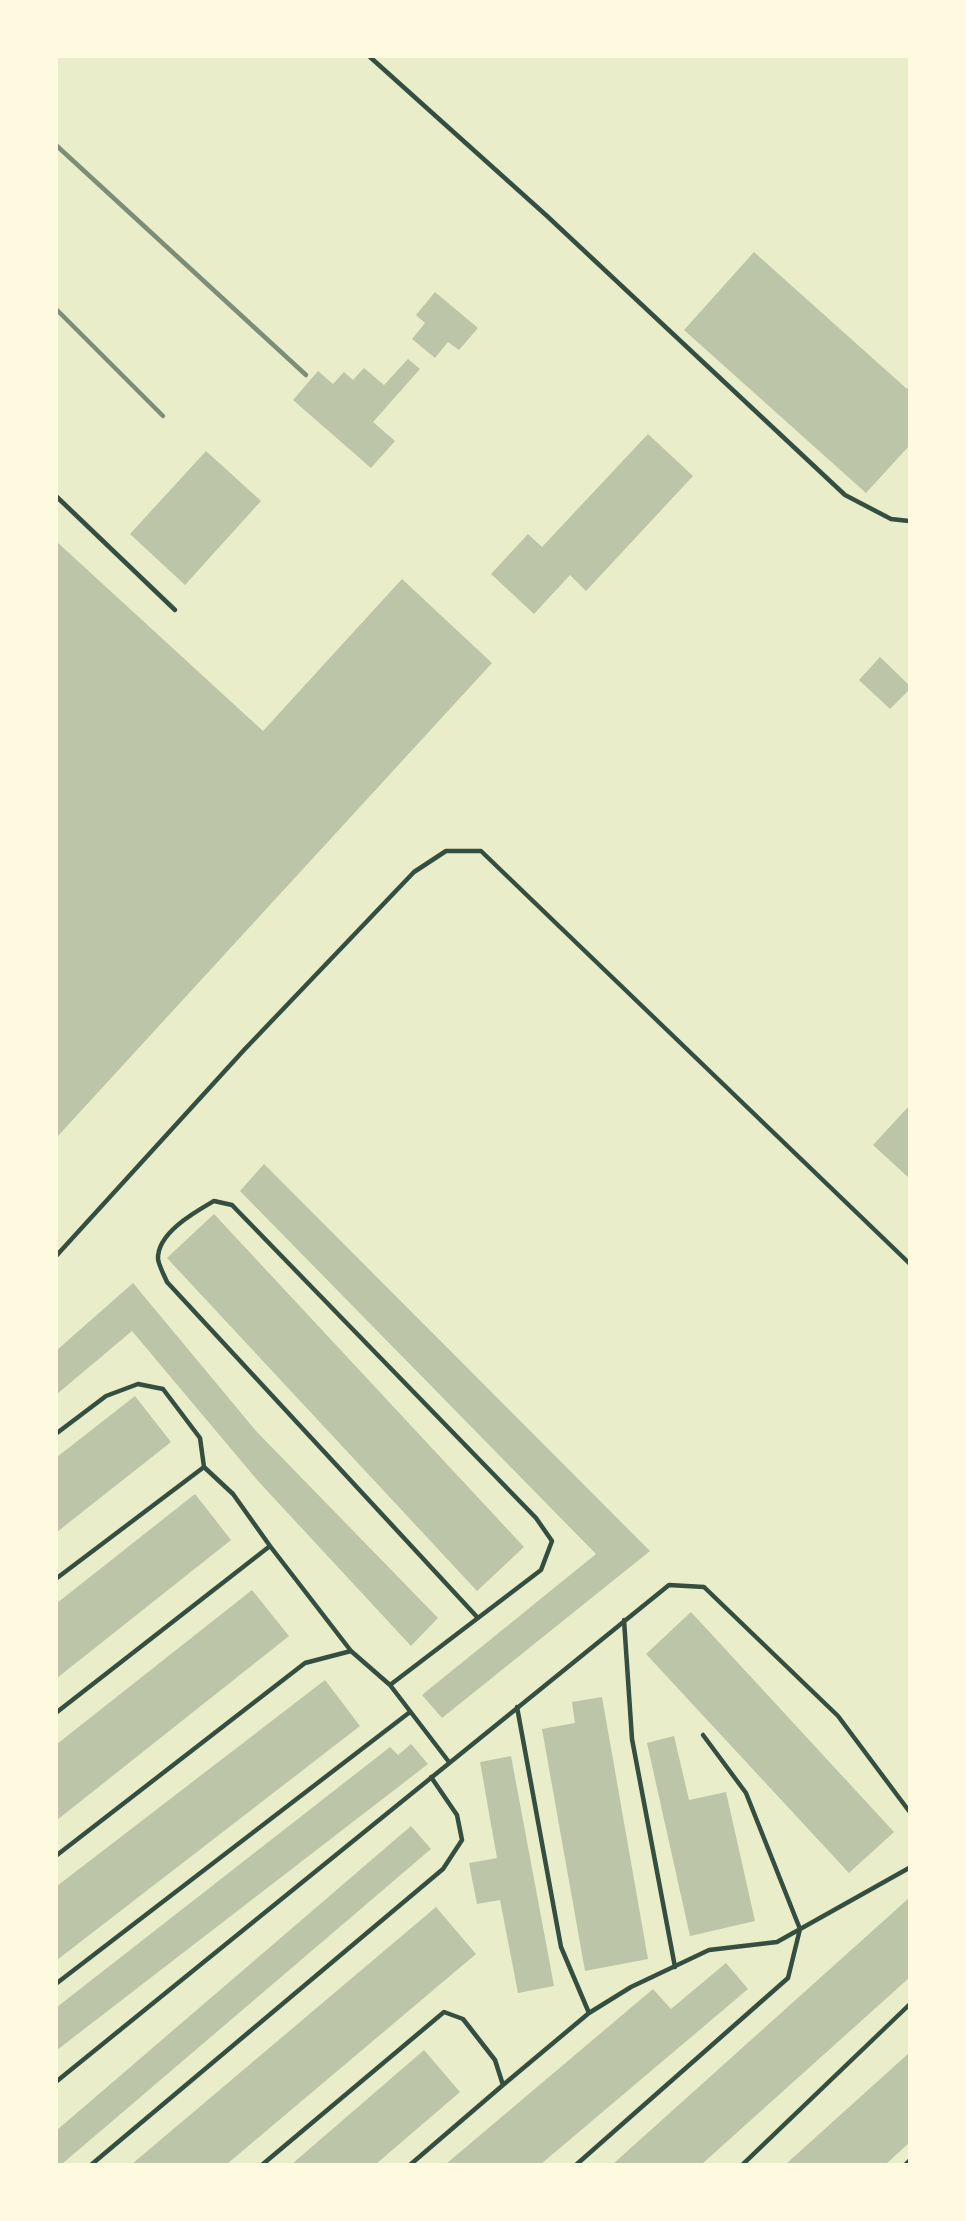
<!DOCTYPE html>
<style>
body{margin:0}
#map{position:relative;width:966px;height:2221px;overflow:hidden;background:#e9edc9;font-family:Commissioner,sans-serif}
canvas{display:block}
.frame{position:absolute;inset:0;border:58px solid #fefae0;pointer-events:none}
</style>
<div id="map">
<canvas width="966" height="2221"></canvas>
<div class="frame"></div>
</div>
<script>
const ctx = document.querySelector('canvas').getContext('2d');
ctx.lineJoin = 'round';
function fill(path, color) { ctx.fillStyle = color; ctx.fill(path, 'evenodd'); }
function strokePath(path, color, width, dash) { ctx.strokeStyle = color; ctx.lineWidth = width; ctx.lineCap = dash ? 'butt' : 'round'; ctx.setLineDash(dash || []); ctx.stroke(path); }
fill(new Path2D(`
 M754 252 907 389 909 386V446L866 493 684 330Z
 M435 292 478 328 459 350 448 342 435 358 412 339 425 323 416 315Z
 M408 359 420 369 373 422 395 441 371 468 293 400 318 371 333 384 344 372 353 380 364 368 384 385Z
 M648 434 693 476 586 591 570 575 534 614 491 574 528 534 542 547Z
 M206 451 261 501 185 585 130 534Z
 M57 542 263 731 402 579 492 663 57 1137Z
 M880 657 909 685V690L890 709 859 680Z
 M909 1106V1178L873 1145Z
 M264 1164 650 1551 442 1718 422 1695 596 1554 240 1191Z
 M214 1214 524 1547 477 1591 167 1258Z
 M133 1283 256 1431 438 1618 411 1646 258 1481 132 1331 57 1394V1350Z
 M135 1396 171 1442 57 1532V1457Z
 M195 1494 231 1540 57 1678V1603Z
 M252 1590 289 1636 57 1820V1744Z
 M691 1612 894 1832 849 1873 646 1654Z
 M325 1680 360 1726 57 1960V1886Z
 M602 1697 648 1959 585 1971 542 1729 575 1723 572 1702Z
 M674 1736 689 1800 726 1792 755 1921 690 1936 647 1743Z
 M411 1744 428 1764 57 2050V2007L390 1747 398 1755Z
 M511 1756 554 1986 518 1993 500 1900 477 1904 469 1863 497 1858 480 1762Z
 M411 1826 431 1849 62 2164H57V2130Z
 M909 1898V1978L702 2164H613Z
 M436 1907 476 1954 227 2164H132Z
 M726 1963 748 1989 541 2164H446L653 1989 671 2009Z
 M424 2050 460 2092 376 2164H292Z
 M909 2053V2143L886 2164H786Z`), '#bcc5a7');
strokePath(new Path2D(`
 M370 57 547 216 845 495 891 519 909 521
 M57 497 175 610
 M57 1255 244 1050 414 872 446 851H481L909 1263
 M57 1433 106 1396 138 1384 163 1389 200 1438 204 1467 57 1578
 M270 1546 351 1651 390 1685 449 1762
 M624 1620 632 1739 675 1967
 M390 1685 541 1570 552 1541 536 1518 232 1205 214 1201C195 1212 157 1233 158 1259 159 1266 164 1275 167 1282L478 1618
 M517 1707 561 1947 589 2013
 M57 1712 270 1546 233 1494 204 1467
 M57 1855 305 1663 351 1651
 M57 1983 410 1712
 M57 2081 669 1585 704 1587 838 1716 909 1811
 M503 2085 589 2013 631 1987 709 1950 777 1942 909 1868
 M92 2164 443 1869 462 1840 457 1815 431 1777
 M263 2164 444 2012 463 2019 495 2060 503 2085 411 2164
 M577 2164 788 1978 800 1929 746 1793 703 1735
 M743 2164 909 2005
 M906 2164 909 2161`), '#344e41', 4.5);
strokePath(new Path2D(`
 M57 146 306 375
 M57 310 163 416`), '#7c8e77', 4.5);
</script>
